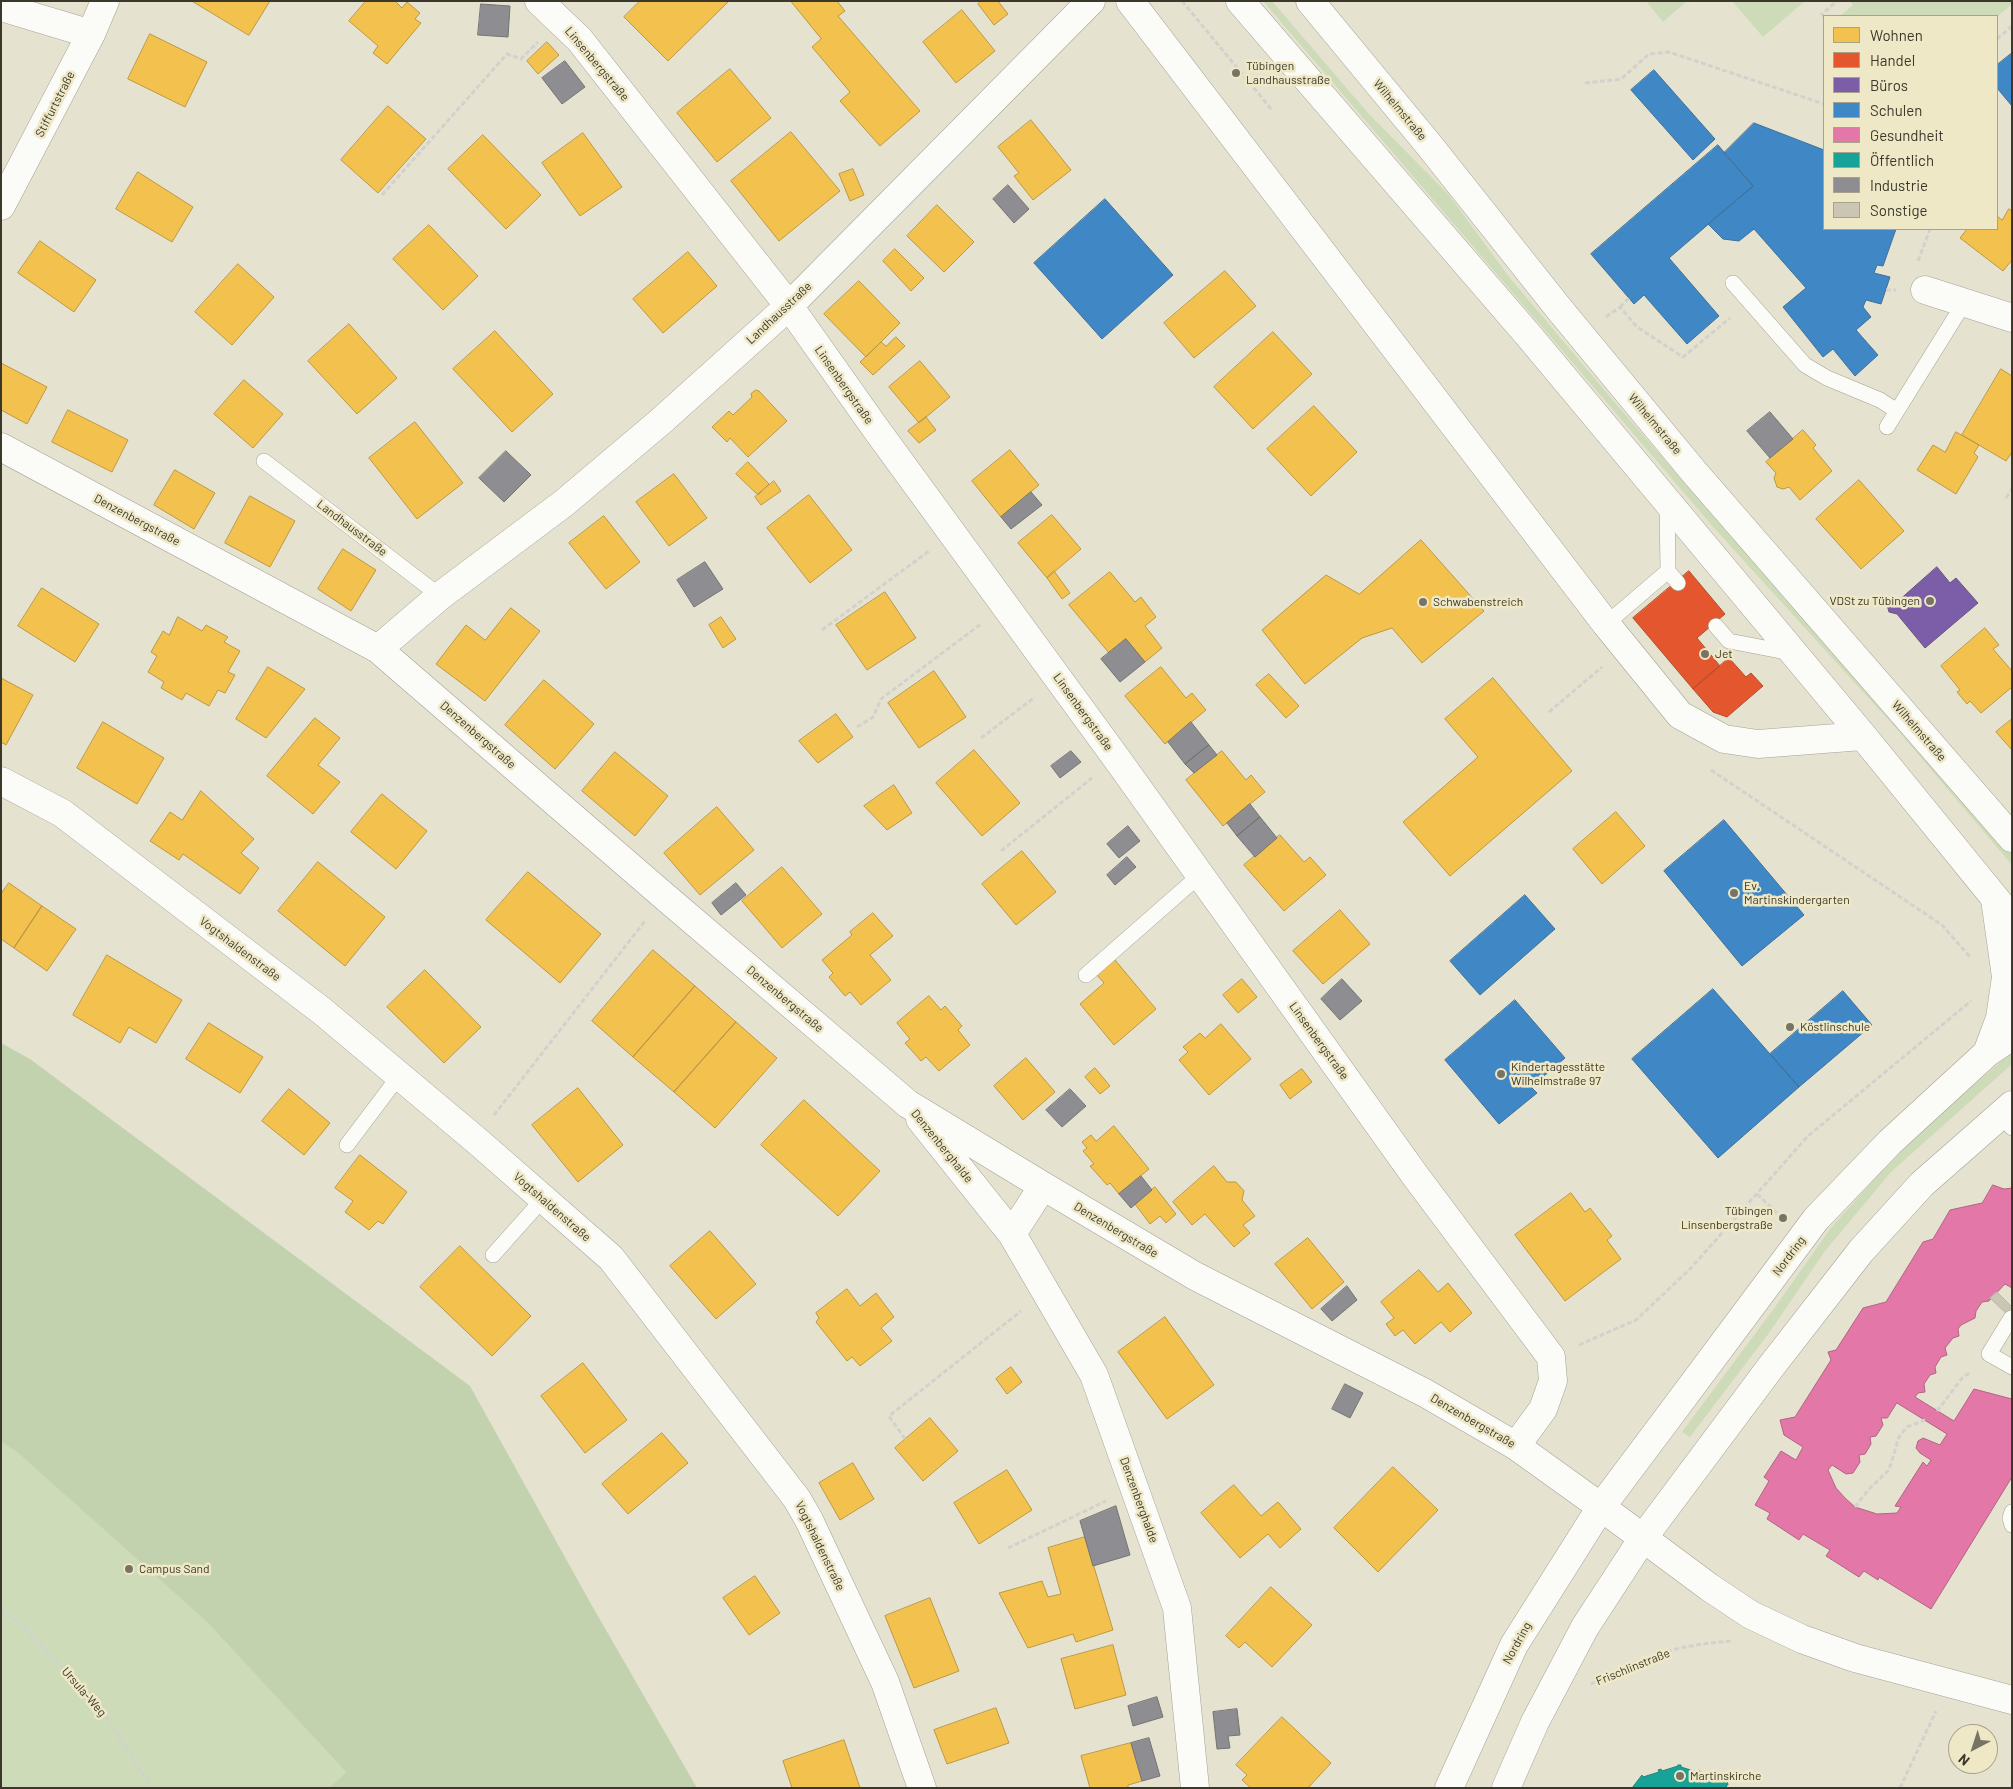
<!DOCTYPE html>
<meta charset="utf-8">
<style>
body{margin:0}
#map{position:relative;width:2013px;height:1789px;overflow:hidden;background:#e6e2d0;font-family:Barlow,sans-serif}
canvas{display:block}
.frame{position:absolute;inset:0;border:2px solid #3b382b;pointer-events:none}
.legend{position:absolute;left:1823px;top:15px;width:175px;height:215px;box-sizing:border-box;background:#efe8c7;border:1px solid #a7a289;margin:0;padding:6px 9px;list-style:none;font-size:15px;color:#3b382b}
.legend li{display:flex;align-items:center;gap:10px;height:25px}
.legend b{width:25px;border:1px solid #a7a289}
.north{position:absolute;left:1948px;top:1724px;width:50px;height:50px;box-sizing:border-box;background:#efe8c7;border:1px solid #a7a289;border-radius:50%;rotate:220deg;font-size:14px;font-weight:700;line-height:20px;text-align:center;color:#3b382b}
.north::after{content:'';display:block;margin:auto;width:18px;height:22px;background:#777465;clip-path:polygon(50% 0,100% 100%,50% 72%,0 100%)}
</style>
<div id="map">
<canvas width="2013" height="1789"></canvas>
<div class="frame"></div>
<ul class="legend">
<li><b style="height:14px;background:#f2c14e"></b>Wohnen</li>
<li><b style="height:14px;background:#e4572e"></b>Handel</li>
<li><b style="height:14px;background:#7b5ea7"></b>Büros</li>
<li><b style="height:14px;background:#3f88c5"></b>Schulen</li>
<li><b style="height:14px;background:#e377a8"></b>Gesundheit</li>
<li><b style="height:14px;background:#17a398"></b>Öffentlich</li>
<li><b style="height:14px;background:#8d8d92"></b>Industrie</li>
<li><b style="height:14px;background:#cac6b3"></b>Sonstige</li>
</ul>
<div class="north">N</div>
</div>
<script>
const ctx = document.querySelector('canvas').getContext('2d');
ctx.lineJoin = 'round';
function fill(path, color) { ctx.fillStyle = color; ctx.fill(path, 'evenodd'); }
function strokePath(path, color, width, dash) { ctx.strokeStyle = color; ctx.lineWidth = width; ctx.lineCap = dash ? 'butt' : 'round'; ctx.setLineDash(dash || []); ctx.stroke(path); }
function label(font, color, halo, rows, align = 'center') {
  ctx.font = font + ' Barlow,sans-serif'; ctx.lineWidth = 5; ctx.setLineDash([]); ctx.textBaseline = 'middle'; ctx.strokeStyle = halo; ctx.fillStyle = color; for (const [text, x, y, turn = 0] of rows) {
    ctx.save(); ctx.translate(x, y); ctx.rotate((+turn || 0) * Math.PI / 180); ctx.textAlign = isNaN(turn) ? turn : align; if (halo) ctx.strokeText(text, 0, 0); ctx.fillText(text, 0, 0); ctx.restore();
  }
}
fill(new Path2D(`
 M1263 1H1272L1368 113 1448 194 1510 278 1617 405 1727 532 1845 661 2012 855V865L1895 727 1715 529Z
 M1646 1H1687L1663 22Z
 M1732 1H1805L1763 37Z
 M1850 1H2012V4L1997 17 1840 16 1853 5Z
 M2012 1052V1064L1891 1172 1825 1251 1769 1333 1690 1437 1682 1432 1778 1303 1830 1229 1876 1177 1931 1122Z
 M1 1442 17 1452 207 1622 346 1772 329 1788H1Z`), '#cddbb8');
fill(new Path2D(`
 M1 1043 30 1059 470 1386 591 1604 697 1788H329L346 1772 207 1622 17 1452 1 1442Z`), '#c3d2ae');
const homes = new Path2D(`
 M192 1H270L249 35Z
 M366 1H395L402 8 407 2 420 13 415 19 421 23 387 64 373 53 378 46 349 21Z
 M640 1H729L668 61 624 17Z
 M791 1H837L845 11 838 16 920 111 880 146 840 101 850 92 812 47 821 39Z
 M981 1H998L1008 14 994 25 978 4Z
 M962 10 995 51 956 83 923 42Z
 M150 34 207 62 185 107 128 79Z
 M547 42 559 55 538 74 527 61Z
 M730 69 771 118 717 162 677 113Z
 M388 106 426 139 378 193 341 160Z
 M1031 120 1071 170 1033 200 1014 176 1019 173 998 147Z
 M791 132 840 191 779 241 731 181Z
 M583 133 622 187 580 216 542 163Z
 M483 135 541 195 506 229 448 169Z
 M853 169 864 195 850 201 839 174Z
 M138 172 193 207 172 242 116 209Z
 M937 205 974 242 944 272 907 236Z
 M2009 209 2012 211V260L2003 271 1960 238 1967 229H1997V216L2002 220Z
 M429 225 478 276 443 310 393 259Z
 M40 241 96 280 74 312 18 273Z
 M895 249 924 278 911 291 883 261Z
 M688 252 717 286 663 333 633 299Z
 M238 264 274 297 232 345 195 312Z
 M1225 271 1256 306 1194 358 1164 323Z
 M859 281 900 323 866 357 824 314Z
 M349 324 397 378 357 414 308 361Z
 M495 331 553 394 512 432 453 369Z
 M1273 332 1312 374 1253 429 1214 387Z
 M896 337 905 346 873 375 860 362 881 342 886 346Z
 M920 361 950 397 919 423 889 387Z
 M1 363 47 387 27 424 1 410Z
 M2001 369 2012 376V452L2006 461 1962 435Z
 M244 380 283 414 253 448 214 414Z
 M756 390 759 391 787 421 748 457 730 438 727 442 712 427 729 411 733 415 752 397 751 394Z
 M1314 406 1357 452 1311 496 1267 449Z
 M68 410 128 440 112 472 52 442Z
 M926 417 936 430 919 443 908 431Z
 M415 422 463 483 417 519 369 458Z
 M1803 430 1816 445 1813 448 1832 471 1800 500 1789 487 1783 489 1777 487 1774 478 1776 473 1766 462Z
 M1956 432 1979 445 1974 453 1978 457 1956 494 1917 470 1933 445 1945 452Z
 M1010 450 1039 485 1001 517 972 481Z
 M748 462 769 484 758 495 736 474Z
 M175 470 215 493 194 529 154 505Z
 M674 474 707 518 669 546 636 502Z
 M1859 480 1904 531 1861 569 1816 519Z
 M774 481 781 491 761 505 755 497Z
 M809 495 852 550 810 583 767 528Z
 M250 496 295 521 270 567 225 543Z
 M1052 515 1081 549 1047 578 1018 543Z
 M604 516 640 562 606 589 569 543Z
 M1421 540 1484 611 1422 663 1392 628 1362 638 1305 684 1262 630 1326 575 1359 594Z
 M343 549 376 570 351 611 318 589Z
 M1054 571 1070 593 1062 599 1047 578Z
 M1110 572 1135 602 1141 597 1156 617 1145 626 1162 648 1145 662 1126 639 1109 653 1069 605Z
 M42 588 99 624 75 662 18 626Z
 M885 592 916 638 867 670 836 625Z
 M511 608 540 631 485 701 436 664 466 625 485 640Z
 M178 617 202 631 206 625 228 637 224 642 240 651 228 672 235 675 225 693 218 690 209 706 186 693 182 700 161 688 164 682 148 672 157 656 151 652 163 631 169 635Z
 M721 617 736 639 723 648 709 625Z
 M1985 628 1999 645 1993 649 2012 671V687L1981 713 1970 701 1967 704 1957 692 1960 690 1941 666Z
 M268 667 305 689 266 738 236 719Z
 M1161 667 1186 698 1192 693 1206 710 1165 744 1125 696Z
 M934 671 966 717 919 748 888 703Z
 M1269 674 1299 706 1286 718 1256 685Z
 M1 678 33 695 6 745 1 742Z
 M1493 678 1572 771 1450 876 1403 822 1478 757 1445 719Z
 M544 680 594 724 555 769 505 725Z
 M836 714 853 737 818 763 799 741Z
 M315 718 340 738 318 765 340 782 313 814 267 776Z
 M2012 719V750L1996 732Z
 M103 722 164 758 137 804 77 768Z
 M974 750 1020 803 982 836 936 783Z
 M1222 751 1246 780 1251 775 1265 792 1223 826 1186 780Z
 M615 752 668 796 635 836 582 791Z
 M894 785 912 813 887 830 864 806Z
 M201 791 254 839 241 853 259 868 240 894 183 854 179 860 150 841 170 812 182 820Z
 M382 794 427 831 396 869 351 832Z
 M717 807 754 850 700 895 664 853Z
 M1616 812 1645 846 1602 884 1573 849Z
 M1280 835 1304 862 1310 857 1326 875 1284 911 1244 865Z
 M1022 851 1056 892 1016 925 982 884Z
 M318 862 385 917 345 966 278 911Z
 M782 867 822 914 782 948 742 901Z
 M528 872 601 934 560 983 486 920Z
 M9 883 42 906 14 948 1 939V894Z
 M42 906 76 929 47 971 14 948Z
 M1340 910 1370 944 1323 984 1293 951Z
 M873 913 893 936 870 955 891 980 861 1005 850 992 845 996 829 977 833 973 822 960 852 935 850 932Z
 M653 950 695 986 633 1057 592 1021Z
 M107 955 182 1000 156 1043 129 1027 120 1043 73 1015Z
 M1115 960 1156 1009 1114 1045 1080 1004 1104 983 1097 975Z
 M425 970 481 1027 444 1063 387 1007Z
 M1242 979 1257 997 1238 1013 1223 995Z
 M695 986 736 1022 674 1092 633 1057Z
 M929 996 941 1010 945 1006 962 1026 958 1030 970 1045 939 1071 926 1057 921 1061 905 1043 910 1039 897 1023Z
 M736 1022 777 1058 715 1128 674 1092Z
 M209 1023 263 1057 240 1093 186 1059Z
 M1221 1024 1251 1059 1209 1095 1179 1060 1188 1052 1183 1047 1200 1033 1205 1038Z
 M1026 1058 1055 1092 1023 1120 994 1086Z
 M1095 1068 1110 1086 1100 1094 1085 1077Z
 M1302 1069 1312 1082 1290 1099 1280 1085Z
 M578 1088 623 1145 578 1182 532 1125Z
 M289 1089 330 1123 304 1155 262 1121Z
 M804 1100 880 1171 838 1216 761 1145Z
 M1114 1126 1149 1169 1119 1194 1110 1183 1107 1185 1090 1166 1094 1164 1083 1151 1087 1148 1082 1142 1091 1135 1096 1141Z
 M360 1155 407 1192 383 1224 378 1221 369 1230 345 1212 353 1201 335 1188Z
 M1214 1166 1227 1182H1236L1244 1191 1242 1200 1255 1216 1243 1225 1250 1233 1234 1247 1205 1214 1192 1225 1173 1202Z
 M1155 1187 1176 1214 1166 1223 1160 1216 1150 1224 1135 1204Z
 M1571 1193 1585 1212 1590 1208 1612 1236 1607 1240 1621 1259 1565 1301 1515 1235Z
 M710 1231 756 1284 716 1319 670 1266Z
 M1308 1238 1344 1282 1312 1309 1275 1264Z
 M460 1246 531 1316 492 1356 420 1287Z
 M1419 1270 1438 1292 1448 1283 1472 1313 1450 1332 1441 1322 1415 1344 1403 1330 1395 1336 1386 1324 1394 1318 1381 1302Z
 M847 1289 860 1306 876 1293 894 1317 881 1328 892 1341 860 1366 852 1357 847 1361 816 1322 819 1318 816 1313Z
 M1165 1317 1214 1385 1167 1419 1118 1352Z
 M583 1363 627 1420 585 1453 541 1396Z
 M1011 1367 1022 1382 1007 1394 996 1379Z
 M930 1418 958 1451 923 1481 895 1448Z
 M662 1433 688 1463 628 1514 602 1484Z
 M853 1463 874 1499 840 1520 819 1483Z
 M1393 1467 1438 1510 1378 1572 1334 1528Z
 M1007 1470 1032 1510 979 1544 954 1503Z
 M1234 1485 1261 1516 1278 1502 1301 1529 1280 1548 1268 1534 1240 1558 1201 1513Z
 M1085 1537 1113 1630 1076 1642 1073 1634 1028 1648 999 1593 1042 1581 1048 1597 1061 1594 1048 1548Z
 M755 1576 780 1613 749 1635 723 1598Z
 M1271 1587 1312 1625 1272 1667 1245 1642 1239 1648 1226 1636Z
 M930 1598 959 1671 914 1688 885 1616Z
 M1113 1645 1126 1695 1075 1709 1061 1659Z
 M996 1708 1009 1743 947 1764 934 1730Z
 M1282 1717 1331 1763 1308 1788H1251L1242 1780 1247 1775 1236 1765Z
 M844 1740 860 1788H792L783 1761Z
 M1131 1743 1142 1781 1128 1785V1788H1090L1081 1756Z`);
fill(homes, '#f2c14e');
strokePath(homes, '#bb9844', 1);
const shops = new Path2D(`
 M1689 571 1725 614 1697 638 1720 666 1693 689 1633 618Z
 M1729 658 1746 677 1751 673 1763 686 1727 717 1713 712 1693 689Z`);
fill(shops, '#e4572e');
strokePath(shops, '#b14e2d', 1);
const offices = new Path2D(`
 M1937 567 1950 583 1956 578 1978 603 1925 648 1897 614 1889 612 1887 605 1891 600H1899Z`);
fill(offices, '#7b5ea7');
strokePath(offices, '#685382', 1);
const schools = new Path2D(`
 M2012 53V106L1997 88V65Z
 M1654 70 1715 139 1693 160 1631 90Z
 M1754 123 1824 150V229H1896L1883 266 1877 265 1874 273 1890 277 1881 304 1866 300 1863 307 1871 317 1856 330 1878 355 1855 376 1833 349 1823 357 1783 307 1806 288 1754 229 1739 241 1723 239 1708 224 1753 186 1724 153Z
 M1718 145 1753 186 1669 258 1719 316 1687 344 1644 295 1634 304 1591 254Z
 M1105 199 1173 275 1102 339 1034 263Z
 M1724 820 1804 915 1742 966 1664 871Z
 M1525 895 1555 929 1480 995 1450 961Z
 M1713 989 1799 1087 1718 1158 1632 1059Z
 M1843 991 1872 1025 1799 1087 1770 1054Z
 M1515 1000 1565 1058 1531 1087 1537 1093 1499 1124 1445 1060Z`);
fill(schools, '#3f88c5');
strokePath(schools, '#3e7097', 1);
const health = new Path2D(`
 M1993 1185 2004 1189 2012 1188V1288L2005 1284 1989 1301 1982 1302 1976 1311 1975 1318 1961 1325 1958 1329 1959 1336 1953 1338 1945 1348 1947 1355 1941 1357 1935 1367 1936 1373 1930 1375 1924 1384 1925 1392 1918 1393 1915 1397 1954 1421 1974 1389 2012 1399V1477L1931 1609 1879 1577 1878 1580 1864 1571 1859 1577 1826 1556 1830 1550 1803 1534 1799 1540 1767 1519 1770 1513 1755 1505 1769 1481 1764 1477 1781 1451 1796 1460 1803 1447 1784 1435 1780 1420 1795 1417 1831 1360 1828 1352 1836 1350 1863 1308 1886 1302 1923 1242 1933 1239 1950 1210 1982 1203ZM1897 1403 1947 1434 1940 1445 1923 1438 1918 1441 1916 1448 1920 1453 1931 1460 1927 1466 1923 1462 1895 1506 1901 1507 1897 1513 1877 1514 1855 1507 1845 1498 1836 1488 1828 1470 1832 1465 1846 1474 1853 1473 1860 1462 1859 1455 1865 1454 1871 1444 1870 1437 1876 1436 1883 1425 1881 1418H1887Z`);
fill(health, '#e377a8');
strokePath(health, '#b16482', 1);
const public = new Path2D(`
 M1678 1765H1681V1767L1697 1772 1698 1770 1700 1771V1772L1727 1780 1728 1785H1726L1727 1788H1632L1642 1775 1643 1777 1659 1772 1658 1770 1661 1769 1662 1771 1678 1766Z`);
fill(public, '#17a398');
strokePath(public, '#228377', 1);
const industry = new Path2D(`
 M481 4 510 6 508 37 478 35Z
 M565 61 585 87 562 104 542 78Z
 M1008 185 1029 209 1014 223 993 199Z
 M1770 412 1793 439 1770 458 1747 431Z
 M506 451 531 475 504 502 479 478Z
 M1031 492 1042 505 1011 529 1001 517Z
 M705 562 723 589 694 607 677 580Z
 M1126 639 1145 662 1120 682 1101 659Z
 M1191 722 1209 745 1185 764 1168 742Z
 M1209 745 1217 755 1194 773 1185 764Z
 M1071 751 1081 762 1060 778 1051 766Z
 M1250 804 1260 817 1237 836 1227 823Z
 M1260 817 1277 838 1255 857 1237 836Z
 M1128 826 1140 841 1119 858 1107 844Z
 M1127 857 1136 867 1115 885 1107 875Z
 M736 883 746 895 721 915 712 903Z
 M1342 979 1362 1001 1340 1020 1321 999Z
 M1070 1089 1086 1106 1062 1127 1046 1110Z
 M1141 1176 1152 1190 1131 1208 1119 1194Z
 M1347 1286 1357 1300 1332 1321 1321 1309Z
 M1345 1384 1363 1393 1350 1418 1332 1409Z
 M1116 1506 1130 1555 1093 1566 1080 1521Z
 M1157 1697 1163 1717 1133 1726 1128 1706Z
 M1237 1709 1240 1735 1228 1736 1230 1748 1217 1749 1213 1712Z
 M1149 1738 1160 1776 1142 1781 1131 1743Z`);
fill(industry, '#8d8d92');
strokePath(industry, '#747473', 1);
const building = new Path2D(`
 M1997 1292 2012 1307V1319L1990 1298Z`);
fill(building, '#cac6b3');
strokePath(building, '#b9b7a8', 1);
const service = new Path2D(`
 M1733 283 1805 365 1827 378 1880 400 1897 411
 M1887 427 1964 303
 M264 461 440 596
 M1667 503 1668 571 1678 583
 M1606 624 1668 571
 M1716 626 1729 641 1791 653
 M1086 975 1200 875
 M2000 1115 2012 1128
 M347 1145 399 1076
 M493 1255 543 1199
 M2011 1318 1989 1354 2012 1367
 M2012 1512 2010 1518 2012 1525`);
const minor = new Path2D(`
 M539 1 579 39 789 306 876 429 1117 759 1414 1174 1551 1357 1553 1381 1543 1409 1516 1446
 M1130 1 1606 624 1680 715 1724 739 1758 744 1863 736
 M1 7 91 34
 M1 206 91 34 105 1
 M1925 290 2012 318
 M1 447 378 649 664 896 908 1104 1043 1186 1195 1276 1425 1393 1516 1446 1601 1507
 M378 649 440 596 564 503 660 422 789 306 1091 1
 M1 781 62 813 322 1011 476 1140 611 1258 797 1499 809 1520 885 1682 922 1788
 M920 1119 1012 1234 1094 1375 1177 1608 1195 1788
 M1012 1234 1043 1186
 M1643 1538 1709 1587 1751 1615 1802 1639 1855 1658 2012 1700`);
const tertiary = new Path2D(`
 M1987 1053 2000 1018 2006 977 1995 899
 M1601 1507 1643 1538
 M1449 1788 1514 1645 1601 1507 1676 1407 1816 1219 1890 1142 1987 1053 2012 1036
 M1506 1788 1535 1722 1585 1627 1643 1538 1770 1368 1861 1251 1922 1184 2012 1105`);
const secondary = new Path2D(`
 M1240 1 1529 336 1863 736 2012 919
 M1310 1 1429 145 1560 310 1694 472 2012 838`);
strokePath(service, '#a4a194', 16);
strokePath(minor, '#a4a194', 29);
strokePath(tertiary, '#a4a194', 29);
strokePath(secondary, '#a4a194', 29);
strokePath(new Path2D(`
 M1182 1 1272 110
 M1824 17 1822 14 1837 1
 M1997 39 2012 26
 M1585 83 1621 79 1649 54 1669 52 1824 104
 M382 195 507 54 521 59 538 42
 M1918 261 1930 229
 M1886 290H1896
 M1620 307 1629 298
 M1606 317 1620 307 1637 327 1683 357 1730 318
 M2006 498 2012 489
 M822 630 929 551
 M1549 712 1602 667
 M857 727 873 717 881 699 981 624
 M981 738 1035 697
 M1711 770 1942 925 1970 957
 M1001 851 1092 778
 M494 1115 645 921
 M1757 1194 1780 1216
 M1579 1345 1636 1320 1691 1268 1808 1136 1971 1001
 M1937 1411 1963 1377 1971 1372
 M905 1439 889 1416 1021 1311
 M1855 1507 1869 1489 1889 1470 1899 1437 1907 1427 1925 1420
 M1008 1548 1106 1501
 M1 1609 21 1624 103 1712 152 1788
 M1591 1684C1615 1672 1640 1660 1666 1652 1687 1645 1710 1643 1732 1641
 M1900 1788 1936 1711`), '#d2d2cd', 3, [5, 2.5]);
strokePath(service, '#fbfbf8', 15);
strokePath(minor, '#fbfbf8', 28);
strokePath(tertiary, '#fbfbf8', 28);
strokePath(secondary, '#fbfbf8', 28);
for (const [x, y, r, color] of [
 [1236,73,5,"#777465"],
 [1930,601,5,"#777465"],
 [1423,602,5,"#777465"],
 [1705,654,5,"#777465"],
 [1734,893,5,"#777465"],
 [1790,1027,5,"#777465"],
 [1501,1074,5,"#777465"],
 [1783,1218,5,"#777465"],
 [129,1569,5,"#777465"],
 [1680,1776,5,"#777465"]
]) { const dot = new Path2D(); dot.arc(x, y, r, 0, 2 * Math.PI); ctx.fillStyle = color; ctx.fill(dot); strokePath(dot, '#efe8c7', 2); }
label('12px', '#3b382b', '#efe8c7', [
 ["Linsenbergstraße",597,64,50],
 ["Stiffurtstraße",55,104,-63],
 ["Wilhelmstraße",1400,110,50],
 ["Landhausstraße",779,313,-43],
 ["Linsenbergstraße",844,385,55],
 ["Wilhelmstraße",1655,424,50],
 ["Denzenbergstraße",137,520,28],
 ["Landhausstraße",352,528,37],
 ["Linsenbergstraße",1083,712,54],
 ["Wilhelmstraße",1919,731,49],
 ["Denzenbergstraße",478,735,41],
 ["Vogtshaldenstraße",240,949,37],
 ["Denzenbergstraße",785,999,40],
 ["Linsenbergstraße",1319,1041,54],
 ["Denzenberghalde",942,1146,51],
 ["Vogtshaldenstraße",552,1207,41],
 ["Denzenbergstraße",1116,1230,31],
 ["Nordring",1789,1256,-53],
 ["Denzenbergstraße",1473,1421,30],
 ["Denzenberghalde",1139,1500,70],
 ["Vogtshaldenstraße",820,1546,64],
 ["Nordring",1517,1643,-61],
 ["Frischlinstraße",1633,1667,-22],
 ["Ursula-Weg",84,1692,49]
]);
label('12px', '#3b382b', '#efe8c7', [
 ["Tübingen",1246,66],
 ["Landhausstraße",1246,80],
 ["VDSt zu Tübingen",1920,601,"right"],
 ["Schwabenstreich",1433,602],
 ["Jet",1715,654],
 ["Ev.",1744,886],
 ["Martinskindergarten",1744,900],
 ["Köstlinschule",1800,1027],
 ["Kindertagesstätte",1511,1067],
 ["Wilhelmstraße 97",1511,1081],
 ["Tübingen",1773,1211,"right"],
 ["Linsenbergstraße",1773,1225,"right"],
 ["Campus Sand",139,1569],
 ["Martinskirche",1690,1776]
], 'left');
</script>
